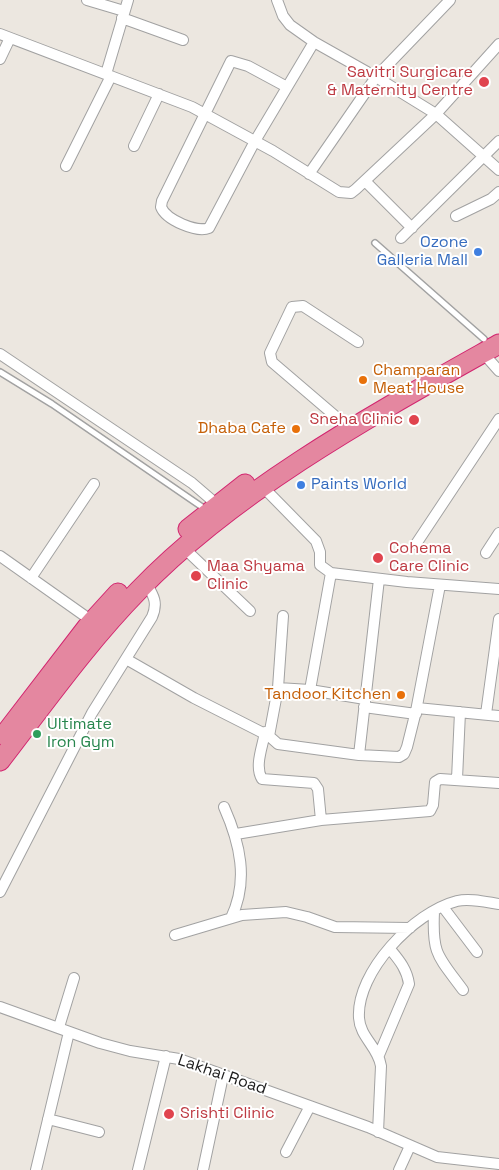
<!DOCTYPE html>
<style>
body{margin:0}
canvas{display:block;background:#ece7e0}
</style>
<canvas width="499" height="1170"></canvas>
<script>
const ctx = document.querySelector('canvas').getContext('2d');
ctx.lineJoin = 'round';
function strokePath(path, color, width, dash) { ctx.strokeStyle = color; ctx.lineWidth = width; ctx.lineCap = dash ? 'butt' : 'round'; ctx.setLineDash(dash || []); ctx.stroke(path); }
function label(font, color, halo, rows, align = 'center') {
  ctx.font = font + ' "Space Grotesk",sans-serif'; ctx.lineWidth = 4; ctx.setLineDash([]); ctx.textBaseline = 'middle'; ctx.strokeStyle = halo; ctx.fillStyle = color; for (const [text, x, y, turn = 0] of rows) {
    ctx.save(); ctx.translate(x, y); ctx.rotate((+turn || 0) * Math.PI / 180); ctx.textAlign = isNaN(turn) ? turn : align; if (halo) ctx.strokeText(text, 0, 0); ctx.fillText(text, 0, 0); ctx.restore();
  }
}
const lane = new Path2D(`
 M375 243 484 339
 M0 372 52 404 205 509`);
const street = new Path2D(`
 M87 0 124 11
 M277 0 283 16 290 25 314 42 376 77 436 114 499 170
 M122 18 183 40
 M0 34 192 107 273 151 339 192 351 193 356 189 436 114 499 44
 M0 59 10 38
 M106 74 128 0
 M287 87 248 66 231 61 162 201 161 207C166 220 197 233 209 228L255 141 314 42
 M134 146 159 94
 M66 166 111 76
 M309 174 376 77 450 0
 M365 181 412 228
 M456 216 491 199 499 192
 M401 238 499 141
 M483 353 499 371
 M0 354 192 483 221 508
 M341 421 272 362 270 353 292 307 303 306 358 342
 M264 488 316 541 320 552V565L331 573 407 582 499 589
 M416 544 499 419
 M184 548 250 611
 M486 553 499 533
 M0 556 92 621
 M31 578 94 484
 M283 616 278 688 269 736 278 744 359 755 399 757 404 754 407 747 416 711 440 585
 M126 659 194 698 269 736
 M278 688 310 690 365 699
 M310 690 331 573
 M364 707 416 714
 M417 708 499 716
 M486 714 499 619
 M265 732C263 746 254 766 262 779L314 783 318 789 321 820
 M359 755 379 579
 M457 779 460 712
 M224 807C240 843 249 881 231 918
 M236 834 321 820 430 811 433 805 435 782 440 779 499 783
 M0 892 92 713 152 617C158 603 154 596 146 583
 M443 907 477 952
 M434 912C432 955 438 956 463 990
 M175 935 242 915 286 912 307 917 335 927 410 928
 M0 1007 100 1043 130 1051 179 1059 368 1127 437 1157 499 1164
 M59 1027 74 978
 M379 1055 409 984C407 969 399 960 390 949
 M48 1119 99 1132
 M378 1132 381 1066C378 1047 360 1037 359 1018 356 972 414 912 457 901 470 898 486 902 499 904
 M286 1152 310 1106
 M36 1170 69 1032
 M138 1170 166 1056
 M203 1170 223 1076
 M399 1170 410 1146`);
const highway = new Path2D(`
 M188 529 245 484
 M4 735 87 627 118 593
 M0 761C44 704 88 642 138 591 236 489 376 413 499 344`);
strokePath(lane, '#a2a2a2', 8);
strokePath(street, '#a2a2a2', 12);
strokePath(highway, '#d2256f', 21);
strokePath(lane, '#fff', 5);
strokePath(street, '#fff', 10);
strokePath(highway, '#e487a0', 19);
for (const [x, y, r, color] of [
 [484,82,6,"#e0444e"],
 [478,252,5,"#3f7fe0"],
 [363,380,5,"#e8710a"],
 [414,420,6,"#e0444e"],
 [296,429,5,"#e8710a"],
 [301,485,5,"#3f7fe0"],
 [378,558,6,"#e0444e"],
 [196,576,6,"#e0444e"],
 [401,695,5,"#e8710a"],
 [37,734,5,"#2e9e5b"],
 [169,1114,6,"#e0444e"]
]) { const dot = new Path2D(); dot.arc(x, y, r, 0, 2 * Math.PI); ctx.fillStyle = color; ctx.fill(dot); strokePath(dot, '#fff', 2); }
label('16px', '#be3a42', '#fff', [
 ["Savitri Surgicare",473,73,"right"],
 ["& Maternity Centre",473,91,"right"],
 ["Sneha Clinic",403,420,"right"],
 ["Cohema",389,549],
 ["Care Clinic",389,567],
 ["Maa Shyama",207,567],
 ["Clinic",207,585],
 ["Srishti Clinic",180,1114]
], 'left');
label('16px', '#366cbe', '#fff', [
 ["Ozone",468,243],
 ["Galleria Mall",468,261],
 ["Paints World",311,485,"left"]
], 'right');
label('16px', '#c56008', '#fff', [
 ["Champaran",373,371,"left"],
 ["Meat House",373,389,"left"],
 ["Dhaba Cafe",286,429],
 ["Tandoor Kitchen",391,695]
], 'right');
label('16px', '#27864d', '#fff', [
 ["Ultimate",47,725],
 ["Iron Gym",47,743]
], 'left');
label('16px', '#1b1b1b', '#fff', [
 ["Lakhai Road",222,1075,19]
]);
</script>
